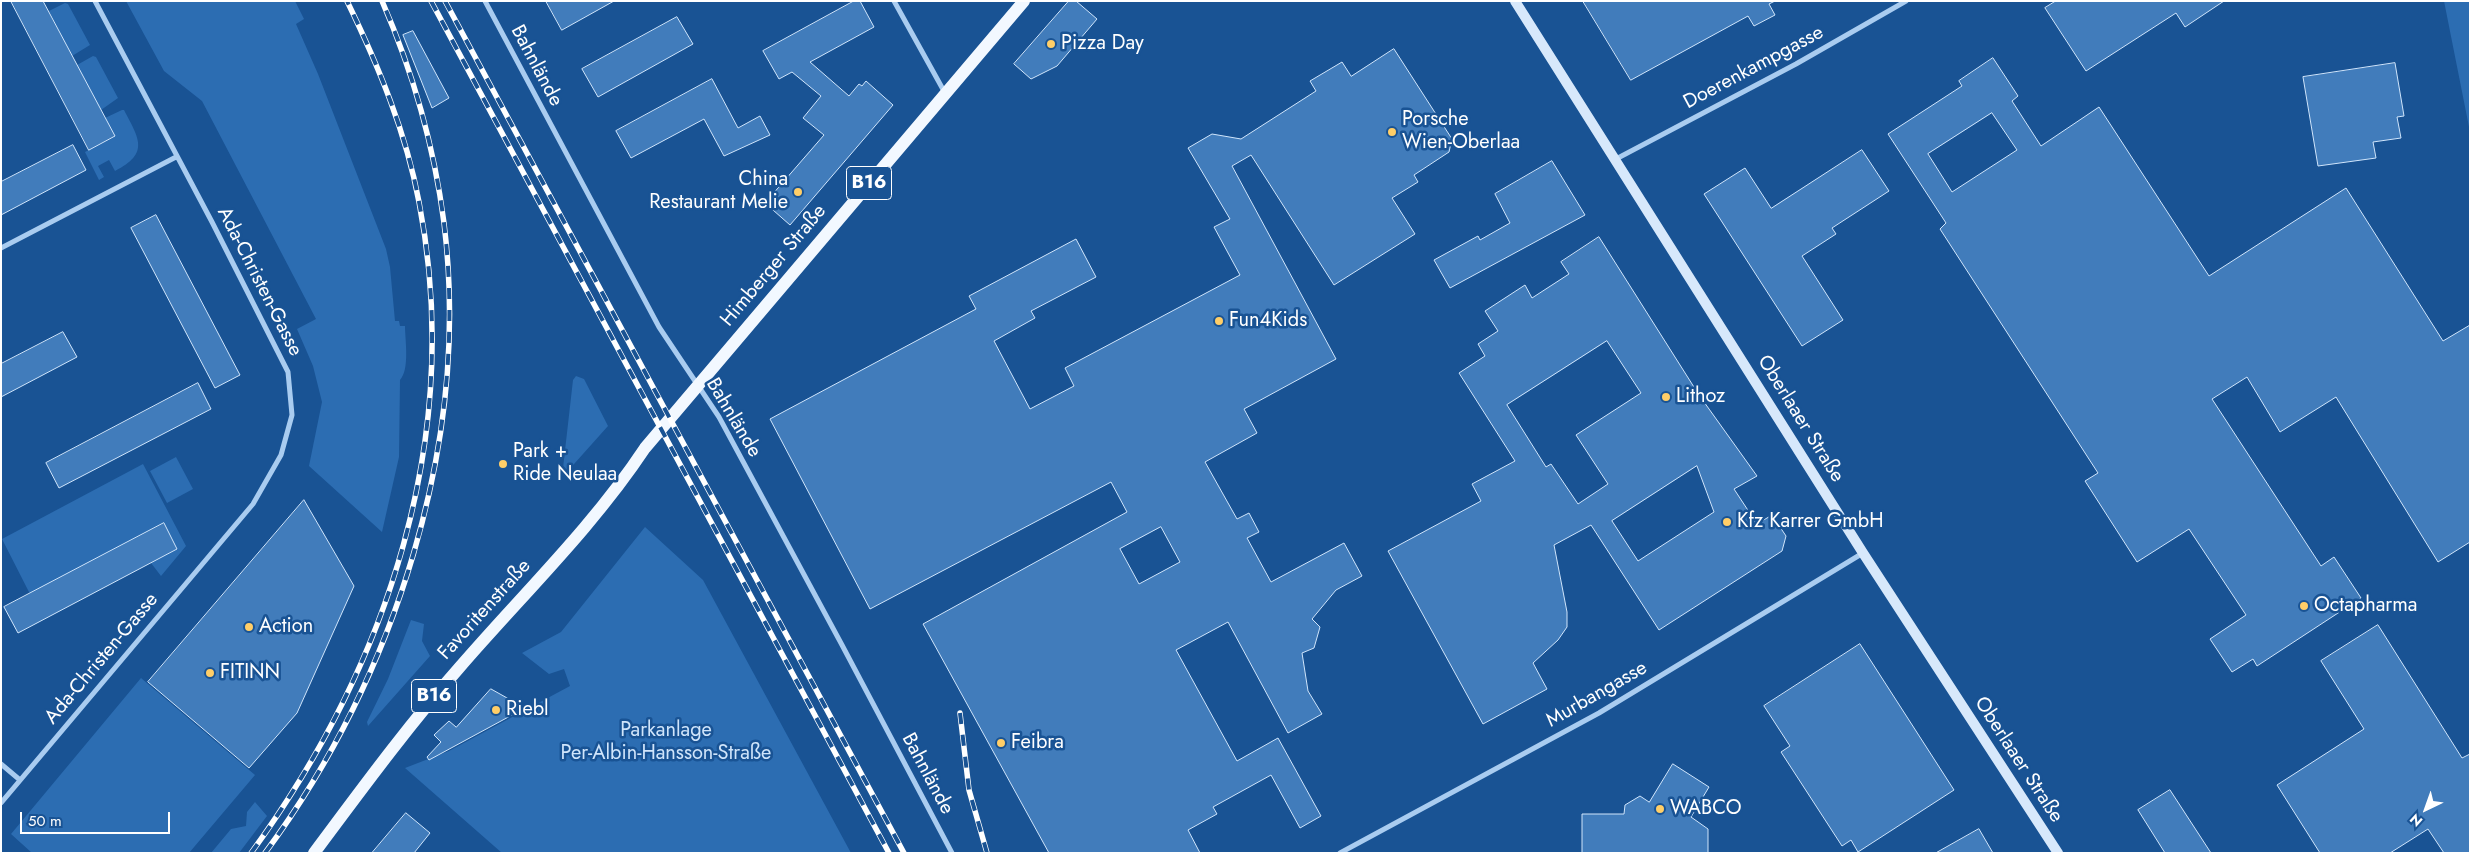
<!DOCTYPE html>
<meta charset="utf-8">
<style>
body{margin:0}
#map{position:relative;width:2471px;height:854px;overflow:hidden;background:#195394;font-family:Jost,sans-serif}
canvas{display:block}
.frame{position:absolute;inset:0;border:2px solid #fff;pointer-events:none}
.north{position:absolute;left:2401px;top:784px;width:50px;height:50px;-webkit-text-stroke:4px #195394;paint-order:stroke;rotate:222deg;font-size:14px;font-weight:700;line-height:20px;text-align:center;color:#fff}
.north::after{content:'';display:block;margin:auto;width:18px;height:22px;background:#fff;clip-path:polygon(50% 0,100% 100%,50% 72%,0 100%)}
.scale{position:absolute;left:20px;top:812px;width:150px;height:22px;box-sizing:border-box;border:2px solid #fff;border-top:0;padding-left:6px;font-size:15px;line-height:18px;white-space:nowrap;color:#fff;-webkit-text-stroke:4px #195394;paint-order:stroke}
</style>
<div id="map">
<canvas width="2471" height="854"></canvas>
<div class="frame"></div>
<div class="north">N</div>
<div class="scale">50 m</div>
</div>
<script>
const ctx = document.querySelector('canvas').getContext('2d');
ctx.lineJoin = 'round';
function fill(path, color) { ctx.fillStyle = color; ctx.fill(path, 'evenodd'); }
function strokePath(path, color, width, dash) { ctx.strokeStyle = color; ctx.lineWidth = width; ctx.lineCap = dash ? 'butt' : 'round'; ctx.setLineDash(dash || []); ctx.stroke(path); }
function label(font, color, halo, rows, align = 'center') {
  ctx.font = font + ' Jost,sans-serif'; ctx.lineWidth = 5; ctx.setLineDash([]); ctx.textBaseline = 'middle'; ctx.strokeStyle = halo; ctx.fillStyle = color; for (const [text, x, y, turn = 0] of rows) {
    ctx.save(); ctx.translate(x, y); ctx.rotate((+turn || 0) * Math.PI / 180); ctx.textAlign = isNaN(turn) ? turn : align; if (halo) ctx.strokeText(text, 0, 0); ctx.fillText(text, 0, 0); ctx.restore();
  }
}
fill(new Path2D(`
 M126 1H295L304 19 296 24 318 74 386 249 390 267 395 321H399L400 326H405C405 340 410 369 400 380L399 457 382 532 309 466 322 402 313 366 297 329 316 319 202 101 164 71Z
 M2444 1H2470V132Z
 M65 3 68 4 90 45 72 56 49 11Z
 M93 56 96 57 118 98 101 110 77 65Z
 M122 110H124C139 139 150 153 115 171L109 160 98 166 104 177 99 180 85 152 114 137 105 118Z
 M576 376 584 379 608 426 566 473 563 468 573 380Z
 M176 457 193 489 167 503 150 471Z
 M143 464 186 546 161 576 151 563 177 549 164 523 30 594 2 539Z
 M645 527 703 580 851 853H502L405 768 449 751 570 686 564 669 549 674 522 653 561 632Z
 M411 620 424 624 422 641 430 656 368 726 367 722 388 679Z
 M141 678 255 775 189 853H32L11 834Z
 M255 802 267 816 239 853H211L231 829 246 826 247 812Z`), '#2c6db2');
const building = new Path2D(`
 M11 1H43L115 136 89 150Z
 M546 1H614L562 30Z
 M854 1H860L874 27 810 62 849 96 859 84 862 86 866 81 893 105 790 225 765 203 824 135 803 118 821 96 792 72 779 79 763 51Z
 M1069 1H1076L1097 19 1057 66 1031 79 1014 64Z
 M1583 1H1775L1769 4 1775 15 1754 26 1748 16 1631 80Z
 M2056 1H2224L2185 27 2176 13 2086 71 2045 8Z
 M677 17 693 44 598 97 582 69Z
 M413 31 449 98 432 108 403 35Z
 M1394 49 1452 139 1449 152 1414 175 1418 182 1392 198 1415 234 1334 285 1251 155 1232 166 1336 359 1244 409 1257 433 1205 462 1237 519 1249 513 1259 532 1247 538 1271 582 1344 543 1362 576 1336 590 1312 619 1320 627 1314 648 1302 653 1308 691 1322 714 1288 733 1228 622 1176 650 1237 761 1278 738 1321 816 1300 828 1271 775 1213 807 1217 814 1188 830 1200 853H1049L923 624 1127 512 1111 482 870 609 770 419 976 309 969 296 1076 239 1096 277 1031 311 1035 318 994 341 1030 409 1074 386 1065 368 1240 275 1214 227 1230 219 1188 148 1212 134 1241 139 1316 91 1310 81 1342 62 1351 76ZM1161 527 1180 562 1139 584 1120 549Z
 M1993 58 2018 96 2012 101 2041 146 2099 107 2209 276 2346 188 2443 341 2470 325V542L2438 562 2336 397 2280 432 2247 377 2212 399 2321 566 2334 557 2361 598 2257 666 2253 659 2232 672 2210 639 2246 615 2189 529 2137 562 2085 481 2098 473 1940 229 1946 223 1888 134 1962 86 1959 81ZM1992 113 2017 150 1952 192 1928 154Z
 M2395 63 2404 116 2397 117 2401 138 2373 142 2376 158 2318 166 2303 77Z
 M712 79 738 128 760 116 770 135 724 156 704 119 631 158 616 131Z
 M73 145 86 170 1 215V182Z
 M1862 150 1889 191 1832 228 1836 234 1802 256 1843 320 1802 346 1704 194 1745 168 1771 208Z
 M1552 161 1585 215 1450 288 1434 260 1478 236 1480 240 1510 223 1495 194Z
 M156 215 240 375 215 388 131 228Z
 M1599 237 1699 395 1757 476 1734 489 1757 524 1772 515 1786 536 1782 551 1659 630 1591 525 1554 545 1567 612V627L1558 640 1533 663 1547 689 1483 724 1388 551 1481 501 1472 484 1515 461 1459 373 1485 356 1478 344 1498 331 1485 311 1525 285 1532 298 1569 274 1561 262ZM1607 341 1641 393 1576 435 1608 484 1578 504 1551 464 1546 467 1507 405ZM1697 466 1714 512 1638 561 1612 521Z
 M63 332 77 357 1 397V364Z
 M198 383 211 409 59 488 46 463Z
 M304 500 354 586 297 713 249 768 148 682Z
 M164 523 177 549 18 633 4 607Z
 M2378 625 2462 758 2470 754V853H2444L2428 829 2390 853H2320L2277 785 2364 729 2321 661Z
 M1860 644 1954 790 1858 852 1851 840 1842 846 1781 752 1790 746 1764 706Z
 M491 689 525 708 429 760 427 757 441 742 434 735 449 721 456 727Z
 M1673 764 1709 787 1691 817 1708 829V853H1582V814H1624L1625 805 1640 796 1649 802Z
 M2170 790 2211 853H2165L2138 810Z
 M406 813 430 833 414 853H372Z
 M1979 829 1993 853H1936Z`);
fill(building, '#417cbb');
strokePath(building, '#d0e5fb', 1);
strokePath(new Path2D(`
 M485 1 659 327 719 417 842 645 952 853
 M894 1 945 93
 M1616 159 1796 64 1906 1
 M1 248 176 157
 M1 764 20 780
 M1 803 253 504 281 455 292 415 288 372 212 222 95 1
 M1340 853 1599 713 1863 553`), '#a9ccf0', 5);
strokePath(new Path2D(`
 M1515 1 1863 553 2058 853`), '#d7e8fb', 10);
strokePath(new Path2D(`
 M314 853C361 790 407 727 459 668 521 596 592 528 645 448L1024 1`), '#f2f8ff', 12);
const rail = new Path2D(`
 M431 1 889 853
 M445 1 904 853
 M960 713 969 790 987 853
 M251 853C389 664 464 435 419 202 406 132 378 65 347 1
 M265 853C395 677 471 442 444 223 434 146 413 72 382 1`);
strokePath(rail, '#fff', 5.5);
strokePath(rail, '#195394', 4, [11]);
for (const [x, y, r, color] of [
 [1051,44,5,"#ffce68"],
 [1392,132,5,"#ffce68"],
 [798,192,5,"#ffce68"],
 [1219,321,5,"#ffce68"],
 [1666,397,5,"#ffce68"],
 [503,464,5,"#ffce68"],
 [1727,522,5,"#ffce68"],
 [2304,606,5,"#ffce68"],
 [249,627,5,"#ffce68"],
 [210,673,5,"#ffce68"],
 [496,710,5,"#ffce68"],
 [1001,743,5,"#ffce68"],
 [1660,809,5,"#ffce68"]
]) { const dot = new Path2D(); dot.arc(x, y, r, 0, 2 * Math.PI); ctx.fillStyle = color; ctx.fill(dot); strokePath(dot, '#195394', 2); }
for (const [x, y, w] of [
 [869,183,45],
 [434,696,45]
]) { const box = new Path2D(); box.roundRect(x - w / 2, y - 16.5, w, 33, 4); ctx.fillStyle = '#195394'; ctx.fill(box); strokePath(box, '#fff', 1); }
label('bold 19px', '#fff', null, [
 ["B16",869,183],
 ["B16",434,696]
]);
label('20px', '#fff', '#195394', [
 ["Pizza Day",1061,44],
 ["Porsche",1402,120],
 ["Wien-Oberlaa",1402,143],
 ["China",788,180,"right"],
 ["Restaurant Melie",788,203,"right"],
 ["Fun4Kids",1229,321],
 ["Lithoz",1676,397],
 ["Park +",513,452],
 ["Ride Neulaa",513,475],
 ["Kfz Karrer GmbH",1737,522],
 ["Octapharma",2314,606],
 ["Action",259,627],
 ["FITINN",220,673],
 ["Riebl",506,710],
 ["Feibra",1011,743],
 ["WABCO",1670,809]
], 'left');
label('20px', '#fff', '#195394', [
 ["Bahnlände",536,66,62],
 ["Doerenkampgasse",1754,68,-28],
 ["Himberger Straße",774,266,-50],
 ["Ada-Christen-Gasse",259,282,63],
 ["Bahnlände",733,418,59],
 ["Oberlaaer Straße",1800,419,58],
 ["Favoritenstraße",485,610,-48],
 ["Ada-Christen-Gasse",102,659,-50],
 ["Murbangasse",1597,695,-30],
 ["Oberlaaer Straße",2018,760,57],
 ["Bahnlände",927,774,62]
]);
label('20px', '#d0e5fb', '#195394', [
 ["Parkanlage",666,731],
 ["Per-Albin-Hansson-Straße",666,754]
]);
</script>
